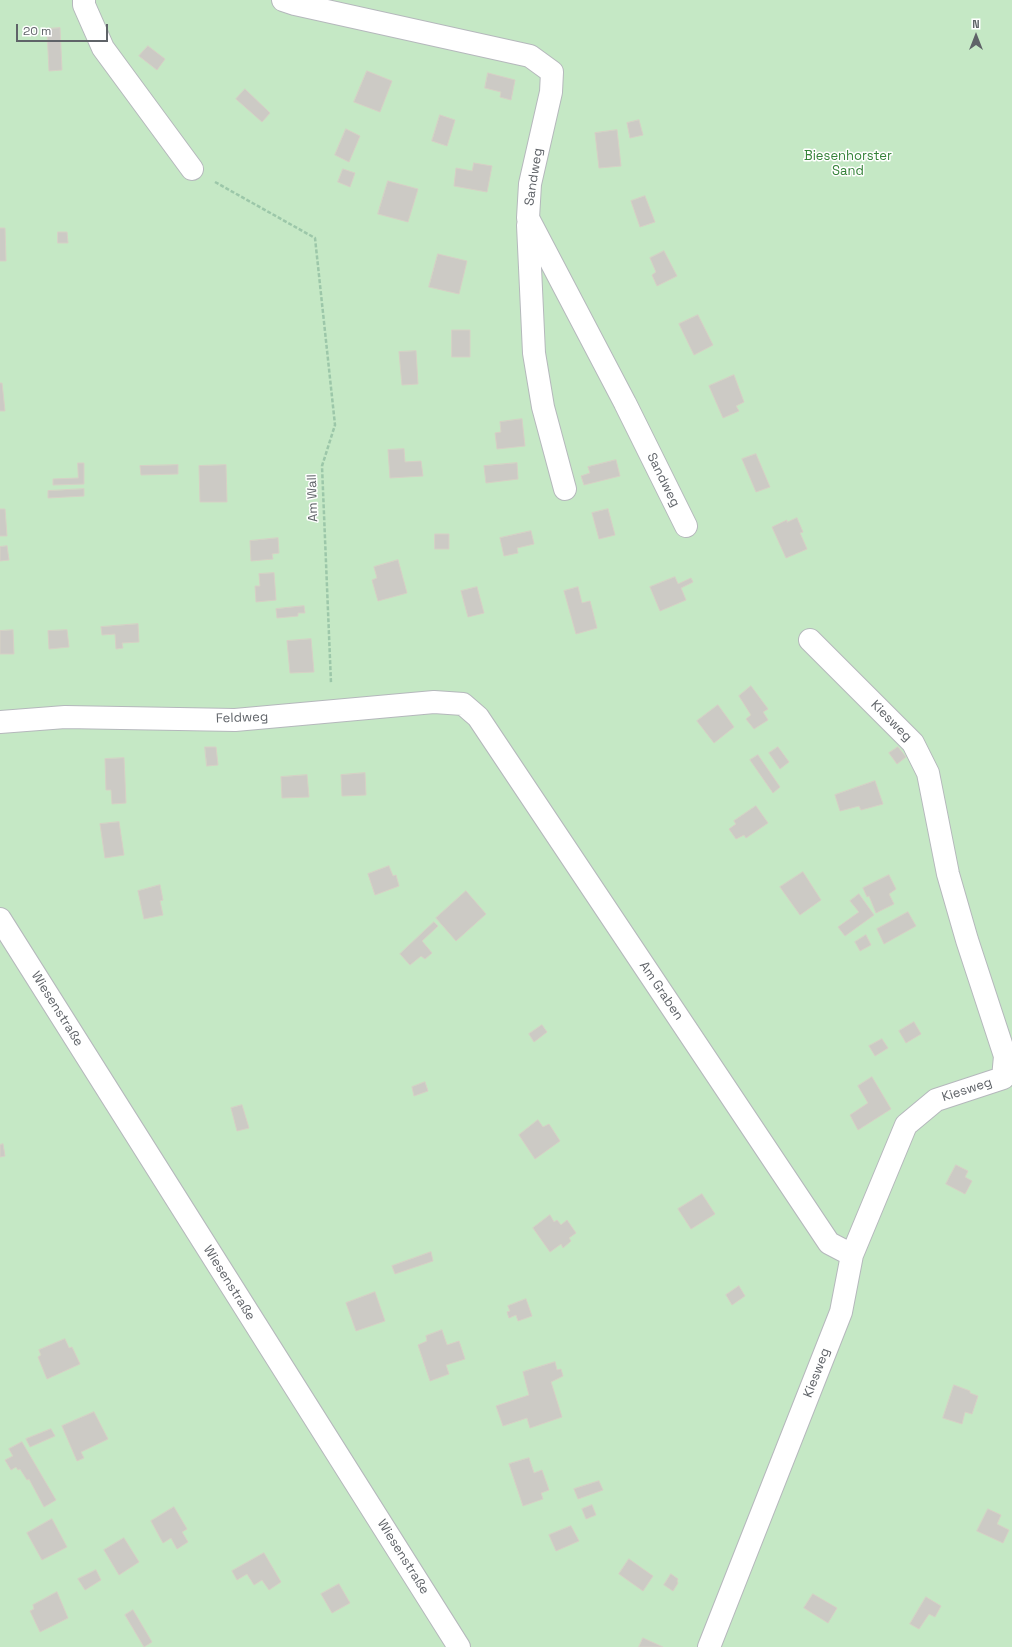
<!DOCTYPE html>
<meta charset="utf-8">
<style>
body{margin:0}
#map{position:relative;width:1012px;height:1647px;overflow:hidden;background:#f1efe8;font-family:"Space Grotesk",sans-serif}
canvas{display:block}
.north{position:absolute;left:956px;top:16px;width:40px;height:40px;-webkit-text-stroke:3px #fff;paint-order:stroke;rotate:0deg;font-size:11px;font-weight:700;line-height:16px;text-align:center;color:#5f6368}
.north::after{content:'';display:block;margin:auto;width:14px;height:18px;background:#5f6368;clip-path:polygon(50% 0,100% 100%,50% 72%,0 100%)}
.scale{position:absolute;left:16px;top:24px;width:92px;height:18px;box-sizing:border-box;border:2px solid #5f6368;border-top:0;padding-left:5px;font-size:12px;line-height:14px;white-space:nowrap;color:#5f6368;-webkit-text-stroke:3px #fff;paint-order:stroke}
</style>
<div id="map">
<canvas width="1012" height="1647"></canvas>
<div class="north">N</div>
<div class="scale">20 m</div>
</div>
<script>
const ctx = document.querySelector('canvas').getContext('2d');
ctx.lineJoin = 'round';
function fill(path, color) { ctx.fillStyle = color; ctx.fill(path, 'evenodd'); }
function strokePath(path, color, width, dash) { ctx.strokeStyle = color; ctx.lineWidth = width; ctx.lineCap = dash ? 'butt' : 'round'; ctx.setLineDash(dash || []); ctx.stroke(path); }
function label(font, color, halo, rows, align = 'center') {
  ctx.font = font + ' "Space Grotesk",sans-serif'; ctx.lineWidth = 3; ctx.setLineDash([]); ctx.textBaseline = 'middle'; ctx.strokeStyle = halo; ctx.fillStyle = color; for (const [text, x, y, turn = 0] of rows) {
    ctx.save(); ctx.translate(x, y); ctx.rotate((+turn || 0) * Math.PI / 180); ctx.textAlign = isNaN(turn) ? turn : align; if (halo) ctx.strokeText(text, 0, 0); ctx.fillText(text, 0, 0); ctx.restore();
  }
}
fill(new Path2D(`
 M0 0H1012V1647H0Z`), '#c5e8c5');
const building = new Path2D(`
 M60 28 62 70 49 71 47 29Z
 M148 46 165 59 157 70 139 56Z
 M367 71 392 81 380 112 354 102Z
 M488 73 515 80 511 100 500 97 501 92 485 88Z
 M245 89 270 113 262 122 236 99Z
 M440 115 455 120 447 146 432 141Z
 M639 120 643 135 630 138 627 123Z
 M346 129 360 136 349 162 335 155Z
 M617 130 621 166 599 168 595 133Z
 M474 163 492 166 487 192 454 186 456 168 472 171Z
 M343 169 355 173 350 187 338 182Z
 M388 181 418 189 408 222 378 214Z
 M645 196 655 222 640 227 631 201Z
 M0 228H5L6 261H0Z
 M58 232H67L68 243H58Z
 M664 251 677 276 657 286 652 275 656 272 650 258Z
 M438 254 467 261 459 294 429 287Z
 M698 315 713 345 694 355 679 324Z
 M452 330H470V357H452Z
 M416 351 418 384 402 385 399 352Z
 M734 375 744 402 736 406 739 411 723 418 709 386Z
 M0 383H2L5 411H0Z
 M522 419 525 446 497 449 495 433 501 432 500 422Z
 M404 449 405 462 421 461 423 476 390 478 388 450Z
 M756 454 770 487 756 492 742 459Z
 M616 460 620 476 584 485 581 476 590 473 588 467Z
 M78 463H84V484L53 485V479L78 478Z
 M517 463 518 479 486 483 484 466Z
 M178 465V474L141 475 140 466Z
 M226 465 227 502H200L199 466Z
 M84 489V496L48 498V491Z
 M0 509H5L7 536H0Z
 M608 509 615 535 599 539 592 513Z
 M797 518 803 532 800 533 807 549 786 558 772 527 787 520V522Z
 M531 531 534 544 517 548 518 553 504 556 500 538Z
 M435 534H449V549H435Z
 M278 538 279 553 272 554 273 559 251 561 250 541Z
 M7 546 9 560 0 561V547Z
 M398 560 407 593 378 601 372 580 377 578 374 567Z
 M274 573 276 600 256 602 255 586H260L259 574Z
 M675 577 678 584 691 578 693 582 681 588 686 600 660 611 650 587Z
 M477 587 484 613 468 617 461 591Z
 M578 587 582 603 590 601 597 628 576 634 564 591Z
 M304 606 305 613H298V616L277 618 276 609Z
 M138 624 139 642 122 643 123 648 116 649 115 634 102 635 101 627Z
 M13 630 14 654H0V631Z
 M67 630 69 647 49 649 48 631Z
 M311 639 314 672 290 673 287 641Z
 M751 686 768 709 763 712 768 720 754 729 746 719 751 715 739 696Z
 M718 705 734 727 714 743 697 721Z
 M205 747H216L218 765 207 766Z
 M778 747 789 762 780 769 769 753Z
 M898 747 906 757 897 764 889 753Z
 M758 755 780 787 773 793 750 760Z
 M124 758 126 803 112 804 111 790H106L105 759Z
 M365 773 366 795 342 796 341 775Z
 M307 775 309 797 282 798 281 777Z
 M875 781 883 804 861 810 859 806 840 811 835 795Z
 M756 806 768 823 746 838 744 835 736 839 729 829 736 824 734 821Z
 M119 822 124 855 105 858 100 824Z
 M389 866 393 876 396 875 399 886 375 895 368 874Z
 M803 872 821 900 800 915 780 887Z
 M889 875 896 889 889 894 894 904 876 913 869 896 867 897 863 888Z
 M160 885 163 900 160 901 163 915 144 919 138 891Z
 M466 891 486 914 456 941 436 918Z
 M859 894 874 915 845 936 838 927 859 912 850 901Z
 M908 912 916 926 884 944 877 929Z
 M434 922 438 926 422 941 432 953 425 959 421 956 410 965 400 954Z
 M866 935 871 945 860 951 855 942Z
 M914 1022 921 1034 906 1043 899 1031Z
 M542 1025 547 1032 534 1042 529 1034Z
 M882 1039 888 1048 875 1056 869 1046Z
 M872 1077 891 1109 858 1130 850 1115 868 1103 858 1086Z
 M425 1082 428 1091 414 1096 412 1087Z
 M242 1105 249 1128 237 1131 231 1108Z
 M538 1120 543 1127 549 1124 560 1141 535 1159 519 1135Z
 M3 1144 5 1156 0 1157V1145Z
 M956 1165 968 1171 965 1177 972 1181 965 1194 946 1184Z
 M702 1194 715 1214 691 1229 678 1209Z
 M550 1215 554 1222 557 1220 561 1225 567 1220 576 1233 569 1238 571 1241 563 1248 561 1244 550 1252 533 1228Z
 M431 1252 433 1261 395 1274 392 1266Z
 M739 1286 745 1296 732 1305 726 1295Z
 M375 1292 385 1321 356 1331 346 1303Z
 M526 1299 532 1316 518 1321 516 1315 509 1318 507 1312 510 1311 508 1306Z
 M442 1330 447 1345 459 1341 465 1359 446 1365 449 1374 430 1381 418 1345 427 1341 426 1336Z
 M65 1339 69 1348 72 1347 80 1364 47 1379 38 1357 41 1355 39 1350Z
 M555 1362 557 1370 561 1369 563 1376 551 1382 562 1417 530 1428 527 1418 503 1426 496 1406 529 1395 523 1372Z
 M954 1385 970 1391V1393L978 1396 972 1414 965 1412 962 1424 943 1418Z
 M94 1412 108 1439 81 1452 84 1458 77 1461 62 1426Z
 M51 1429 55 1436 30 1447 26 1439Z
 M22 1442 56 1500 44 1507 29 1479 27 1480 20 1469 18 1470 16 1467 11 1470 5 1460 13 1456 9 1449Z
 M529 1458 534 1473 542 1470 549 1490 541 1493 543 1499 523 1506 509 1464Z
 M599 1481 603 1490 578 1499 574 1489Z
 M592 1505 596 1515 586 1519 582 1509Z
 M174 1507 187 1529 182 1532 188 1542 177 1549 171 1538 163 1543 151 1521Z
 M988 1509 1001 1515 997 1524 1009 1530 1003 1543 977 1531Z
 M52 1519 67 1547 42 1560 27 1533Z
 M571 1526 579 1541 556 1551 549 1535Z
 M124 1538 139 1562 119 1575 104 1550Z
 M264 1553 281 1582 269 1590 262 1580 254 1585 247 1574 237 1580 232 1571Z
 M629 1559 653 1576 643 1591 619 1574Z
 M96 1570 101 1580 85 1590 78 1579Z
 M671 1574 678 1579 677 1581 678 1583 673 1591 664 1585Z
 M339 1584 350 1603 332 1613 321 1594Z
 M57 1592 68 1618 40 1632 30 1611 34 1609 33 1605Z
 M813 1594 837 1608 828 1623 804 1608Z
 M926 1597 941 1606 935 1617 929 1614 919 1629 910 1624Z
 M133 1610 152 1642 144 1647 125 1615Z
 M643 1638 663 1647H639Z`);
fill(building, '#cccac5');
strokePath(building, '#d6d1c6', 1);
const minor = new Path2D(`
 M84 0V5L103 48 192 169
 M283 0 295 4 530 56 552 72 551 92 530 184 528 218 625 403 686 526
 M528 225 534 353 543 407 565 489
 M0 722 65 717 235 720 434 702 463 704 478 717 829 1243 852 1255
 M0 919 459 1647
 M709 1647 841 1312 852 1255 906 1125 936 1100 1003 1078 1005 1056 967 940 948 874 928 773 913 743 810 640`);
strokePath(minor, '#b5b8bc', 24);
strokePath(new Path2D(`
 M215 182 315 238 335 425 322 466 331 683`), '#9cc7a9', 2.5, [4, 2]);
strokePath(minor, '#fff', 22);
label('13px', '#348238', '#fff', [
 ["Biesenhorster",848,156],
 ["Sand",848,171]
]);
label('13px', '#5f6368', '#fff', [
 ["Sandweg",534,177,-81],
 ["Sandweg",663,480,64],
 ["Am Wall",313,498,-92],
 ["Feldweg",242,718,-2],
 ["Kiesweg",891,721,45],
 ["Am Graben",661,991,56],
 ["Wiesenstraße",57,1009,58],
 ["Kiesweg",967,1090,-18],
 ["Wiesenstraße",229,1283,58],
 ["Kiesweg",817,1373,-69],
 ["Wiesenstraße",403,1557,58]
]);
</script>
